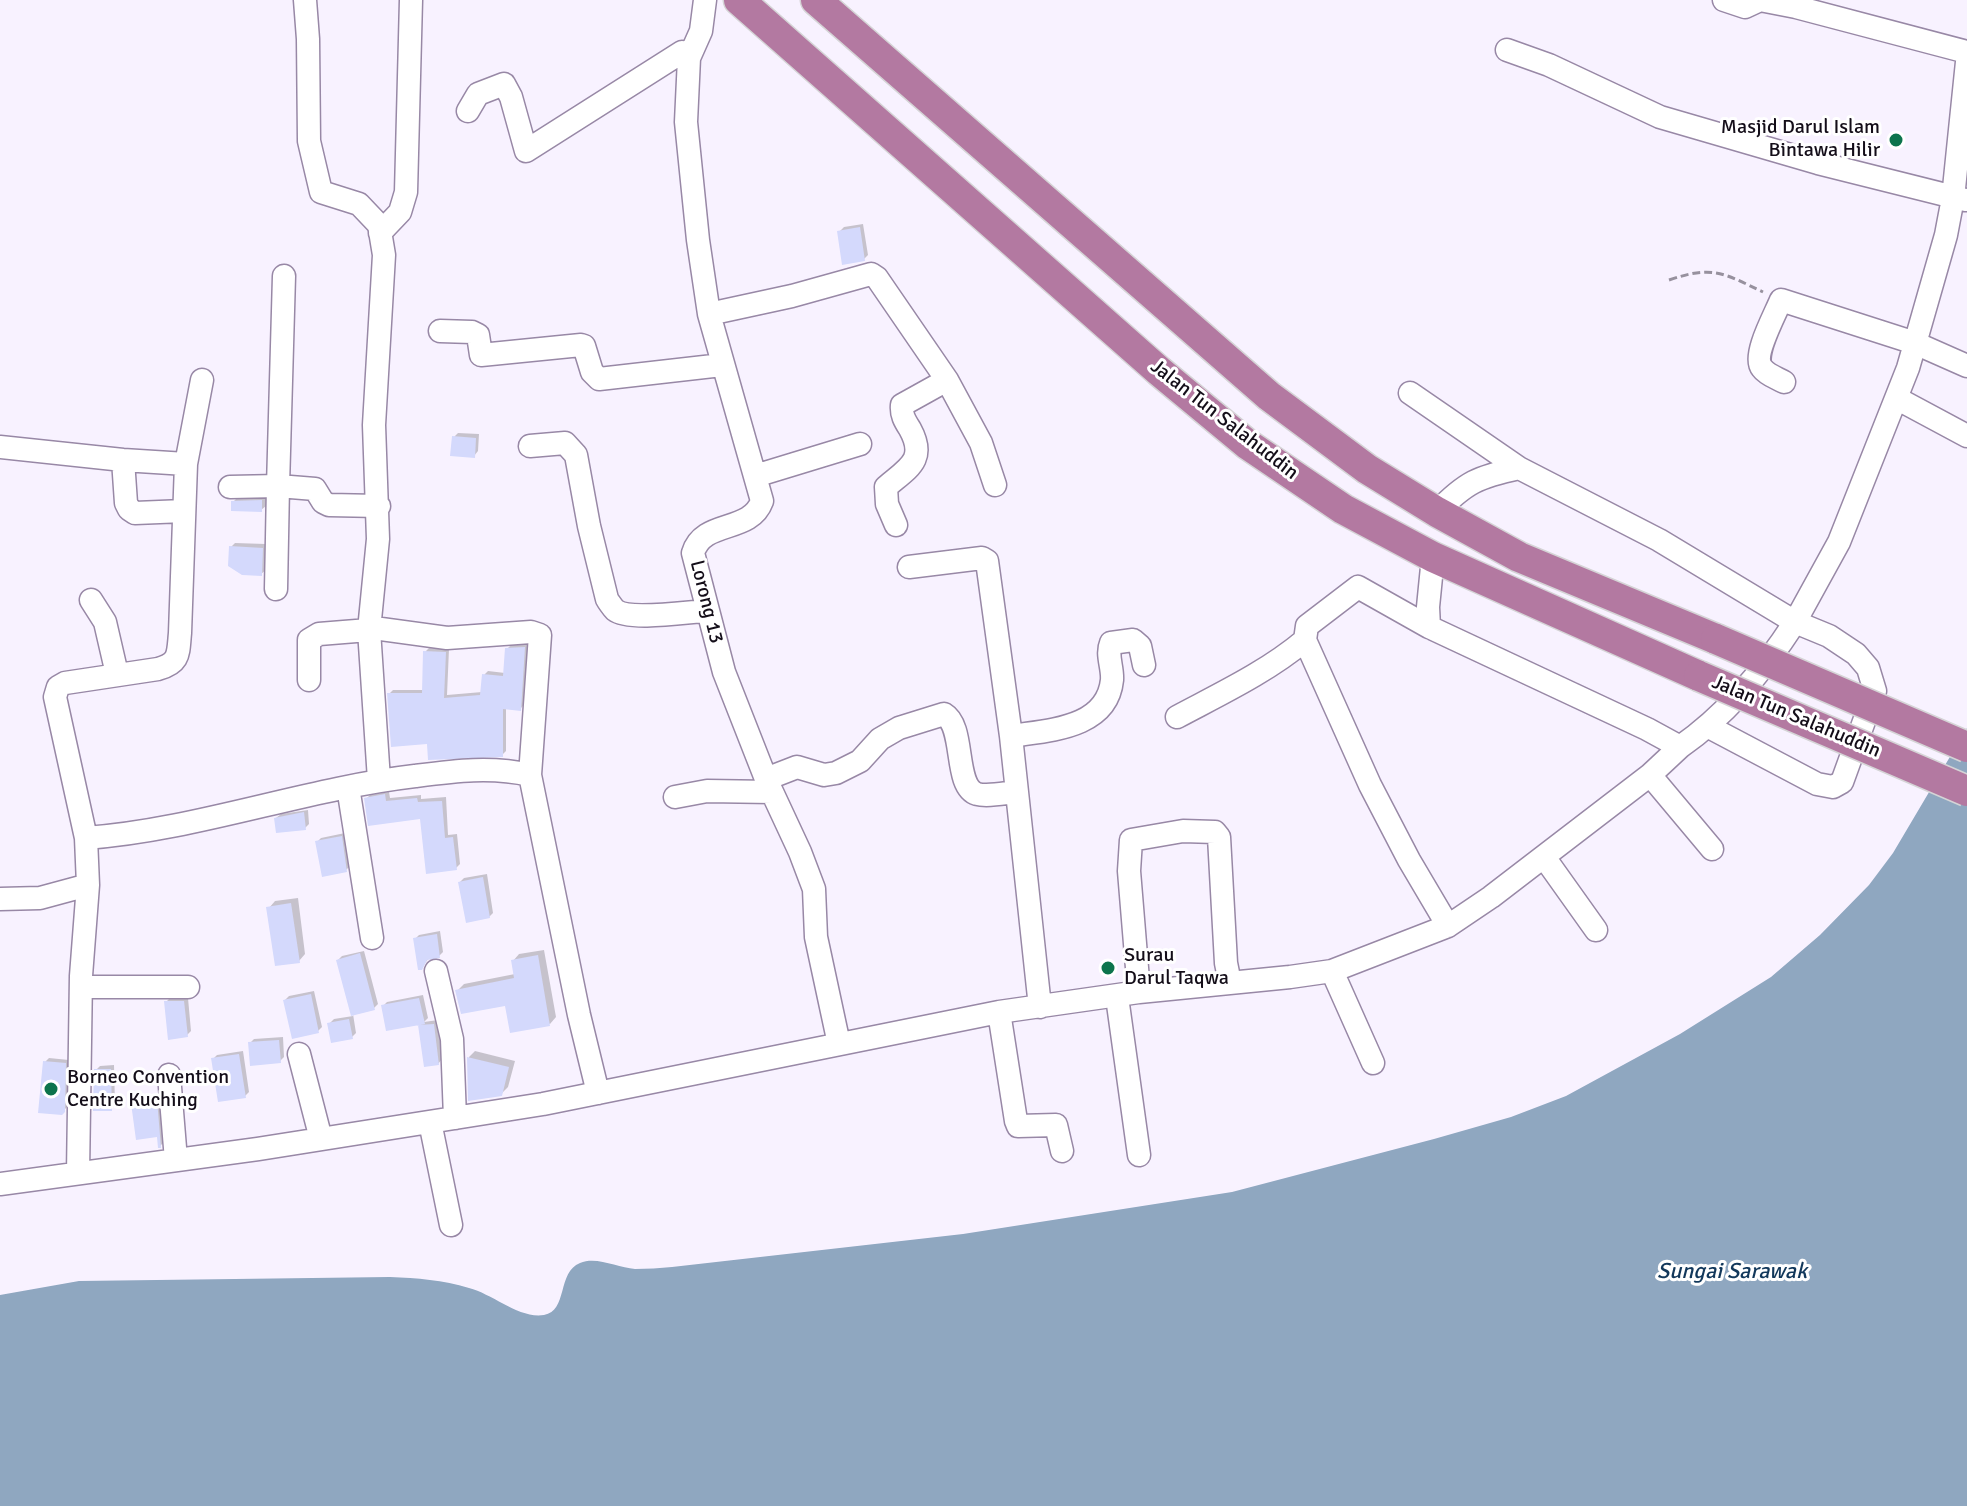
<!DOCTYPE html>
<style>
body{margin:0}
canvas{display:block;background:#f8f2ff}
</style>
<canvas width="1967" height="1506"></canvas>
<script>
const ctx = document.querySelector('canvas').getContext('2d');
ctx.lineJoin = 'round';
function fill(path, color) { ctx.fillStyle = color; ctx.fill(path, 'evenodd'); }
function strokePath(path, color, width, dash) { ctx.strokeStyle = color; ctx.lineWidth = width; ctx.lineCap = dash ? 'butt' : 'round'; ctx.setLineDash(dash || []); ctx.stroke(path); }
function label(font, color, halo, rows, align = 'center') {
  ctx.font = font + ' Signika,sans-serif'; ctx.lineWidth = 6; ctx.setLineDash([]); ctx.textBaseline = 'middle'; ctx.strokeStyle = halo; ctx.fillStyle = color; for (const [text, x, y, turn = 0] of rows) {
    ctx.save(); ctx.translate(x, y); ctx.rotate((+turn || 0) * Math.PI / 180); ctx.textAlign = isNaN(turn) ? turn : align; if (halo) ctx.strokeText(text, 0, 0); ctx.fillText(text, 0, 0); ctx.restore();
  }
}
fill(new Path2D(`
 M1967 728V1506H0V1295L79 1281 390 1277C417 1278 443 1280 469 1288 493 1294 519 1319 544 1315 568 1311 557 1272 580 1263 597 1256 618 1268 635 1269 647 1269 660 1268 672 1267L963 1234 1232 1192 1434 1139 1511 1117 1566 1096 1680 1034 1771 977 1820 935 1869 885 1893 853Z`), '#8fa7c0');
fill(new Path2D(`
 M863 224 868 255 864 259 839 232 844 227Z
 M458 433 479 434 478 451 474 456 454 437Z
 M266 497V506L261 510 233 502 237 498Z
 M235 543 266 544V570L261 574 231 547Z
 M528 644 524 705 520 709 506 707V751L502 755 428 741 389 694 393 690H424L425 652 429 648 449 649 447 695 482 692 484 675 488 671 505 673 507 649 511 645Z
 M389 792 390 798 421 795V799L446 797 448 835 457 834 460 864 456 868 422 817 366 799 370 795Z
 M308 810 309 824 305 828 276 818 281 814Z
 M345 833 350 866 346 870 317 842 321 838Z
 M487 874 493 913 489 917 460 882 464 878Z
 M298 898 305 954 299 961 269 908 275 901Z
 M440 931 443 952 439 956 429 958 421 968 415 939 419 935Z
 M544 950 556 1017 550 1024 507 1004 457 991 464 984 515 974 513 961 519 954Z
 M364 951 378 1004 374 1008 353 1014 356 1033 352 1037 330 1023 334 1019 353 1016 338 960 342 956Z
 M314 991 322 1027 318 1031 285 1000 289 996Z
 M423 995 428 1018 424 1022 438 1020 442 1059 438 1064 425 1065 420 1023 383 1006 387 1002Z
 M170 998H188L191 1031 187 1035 166 1002Z
 M283 1037 284 1057 280 1061 250 1043 254 1039Z
 M243 1051 249 1092 245 1096 213 1059 217 1055Z
 M475 1051 515 1061 508 1087 501 1094 470 1099 469 1057Z
 M49 1058 69 1060 68 1106 61 1113 45 1062Z
 M114 1065 115 1105 111 1109 96 1070 100 1066Z
 M163 1094 167 1139 160 1146 158 1135 133 1103 139 1097Z`), '#0003');
fill(new Path2D(`
 M860 227 865 261 842 265 837 231Z
 M452 436 476 438 475 458 450 456Z
 M262 500V512L231 511V501Z
 M229 546 263 548 262 576 242 575 228 566Z
 M525 647 521 711 503 709V757L428 760 427 744 391 747 387 693H422L423 651 446 652 444 698 480 695 482 674 503 676 505 648Z
 M385 794 386 801 417 798 418 802 442 801 445 838 453 837 457 870 426 874 420 819 368 826 364 798Z
 M304 812 306 830 276 833 274 818Z
 M342 836 347 872 322 877 315 841Z
 M483 877 490 918 466 923 458 882Z
 M291 903 300 963 275 966 266 907Z
 M437 934 440 958 427 960 422 970H418L413 938Z
 M360 953 375 1010 351 1016 336 960Z
 M538 955 550 1026 510 1033 505 1006 461 1014 455 990 514 978 511 960Z
 M311 994 319 1033 292 1039 283 1000Z
 M419 998 425 1024 386 1031 381 1005Z
 M164 1001H184L188 1037 168 1040Z
 M349 1019 353 1039 331 1043 327 1023Z
 M434 1024 439 1065 424 1067 418 1025Z
 M279 1040 281 1063 250 1066 248 1042Z
 M239 1054 246 1098 218 1102 211 1058Z
 M467 1057 509 1067 502 1096 468 1101Z
 M43 1061 66 1063 65 1112 62 1115 38 1113Z
 M94 1069H111L112 1111H93Z
 M157 1099 161 1148H158L157 1137 136 1140 131 1103Z`), '#d4d9fc');
const minor = new Path2D(`
 M305 0 308 39 309 141 321 192 359 204 379 225 384 255 374 425 378 539 369 630 379 780
 M705 0 701 31 689 58 686 122 698 240 709 314 762 501C750 534 703 519 693 553L724 672 766 779 800 852 814 889 816 937 839 1044
 M1724 0 1745 7 1760 0 1796 7 1967 52
 M1507 50 1549 65 1660 117 1818 163 1966 200
 M468 111 478 94 504 84 511 97 526 151 682 52 687 53 689 58
 M380 233 400 212 406 192 411 0
 M709 314 792 296 871 274 877 278 947 380 981 443 995 485
 M440 331 472 332 478 335 481 355 581 345 584 346 592 372 599 379 722 365
 M1784 382C1777 378 1767 375 1762 368 1752 356 1775 315 1781 300L1915 343 1967 366
 M1410 393 1519 468 1659 540 1795 622 1839 542 1908 368 1946 235 1953 198 1967 62
 M1898 399 1967 436
 M530 446 565 443 576 455 589 526 607 599C608 601 613 608 615 610 629 621 687 612 706 611
 M0 447 123 460 186 464 180 633C178 654 180 663 158 669L65 683 58 687 55 697 86 838C196 830 304 789 415 776 454 771 491 766 530 775
 M123 460 126 503 129 509 135 513 184 511
 M186 464 202 380
 M755 476 860 444
 M230 487 278 486 284 276
 M1437 512C1466 482 1478 477 1519 468
 M896 525 887 504 886 487C908 468 927 460 910 429 905 421 901 415 902 405L947 380
 M909 567 982 558 987 561 1011 736 1040 1007
 M276 589 278 486 315 489 323 502 329 505 379 506
 M91 600 105 622 117 674
 M1305 640 1370 785 1409 860 1448 926
 M309 680V640L319 634 381 629 447 638 531 632 540 635 530 775 579 1015 598 1093
 M1177 717C1220 694 1267 672 1305 640L1307 626 1358 587 1429 627
 M1011 736C1048 730 1107 729 1112 680 1113 667 1106 655 1111 643L1133 640 1140 646 1144 665
 M1680 747C1726 715 1764 670 1795 622L1829 636 1856 654 1868 668 1875 691 1842 782 1833 787 1817 784 1709 727
 M1650 775 1712 849
 M766 779 797 767 824 775 836 773 860 761 880 739 899 728 944 714C966 727 953 786 977 794 988 797 1005 793 1016 792
 M348 787 372 938
 M675 797 707 791 772 792
 M1544 857 1596 930
 M0 899 40 898 88 885
 M436 971 452 1039 455 1118
 M1332 971 1373 1063
 M81 987H188
 M1139 992 1129 871 1131 840 1183 831 1215 832 1219 837 1226 963 1230 983
 M1117 997 1139 1155
 M999 1012 1016 1121 1018 1126 1056 1125 1062 1151
 M299 1054 321 1139
 M169 1075 176 1160
 M430 1122 451 1225
 M78 1173 81 976 88 885 86 838
 M0 1184 258 1149 543 1104 999 1012 1139 992 1290 977 1332 971 1448 926 1491 897 1650 775 1680 747 1647 729 1429 627 1428 607 1433 557`);
const highway = new Path2D(`
 M739 0 1159 371 1247 444 1343 509 1433 557 1699 676
 M816 0 1269 396 1367 469 1437 512 1519 557 1716 639`);
strokePath(minor, '#9888a6', 25);
strokePath(highway, '#d5d4d6', 33);
strokePath(new Path2D(`
 M1669 280C1713 265 1723 273 1763 292`), '#97919e', 3, [8, 4]);
strokePath(minor, '#fff', 22);
strokePath(highway, '#b379a1', 30);
const highwayBridge = new Path2D(`
 M1716 639 1967 747
 M1699 676 1967 791`);
strokePath(highwayBridge, '#d5d4d6', 33, []);
strokePath(highwayBridge, '#b379a1', 30);
for (const [x, y, r, color] of [
 [1896,140,8,"#0c744c"],
 [1108,968,8,"#0c744c"],
 [51,1089,8,"#0c744c"]
]) { const dot = new Path2D(); dot.arc(x, y, r, 0, 2 * Math.PI); ctx.fillStyle = color; ctx.fill(dot); strokePath(dot, '#fff', 3); }
label('20px', '#140e19', '#fff', [
 ["Masjid Darul Islam",1880,128,"right"],
 ["Bintawa Hilir",1880,151,"right"],
 ["Surau",1124,956],
 ["Darul Taqwa",1124,979],
 ["Borneo Convention",67,1078],
 ["Centre Kuching",67,1101]
], 'left');
label('20px', '#140e19', '#fff', [
 ["Jalan Tun Salahuddin",1224,420,38],
 ["Lorong 13",706,602,76],
 ["Jalan Tun Salahuddin",1796,717,23]
]);
label('italic 22px', '#12385b', '#fff', [
 ["Sungai Sarawak",1732,1272]
]);
</script>
